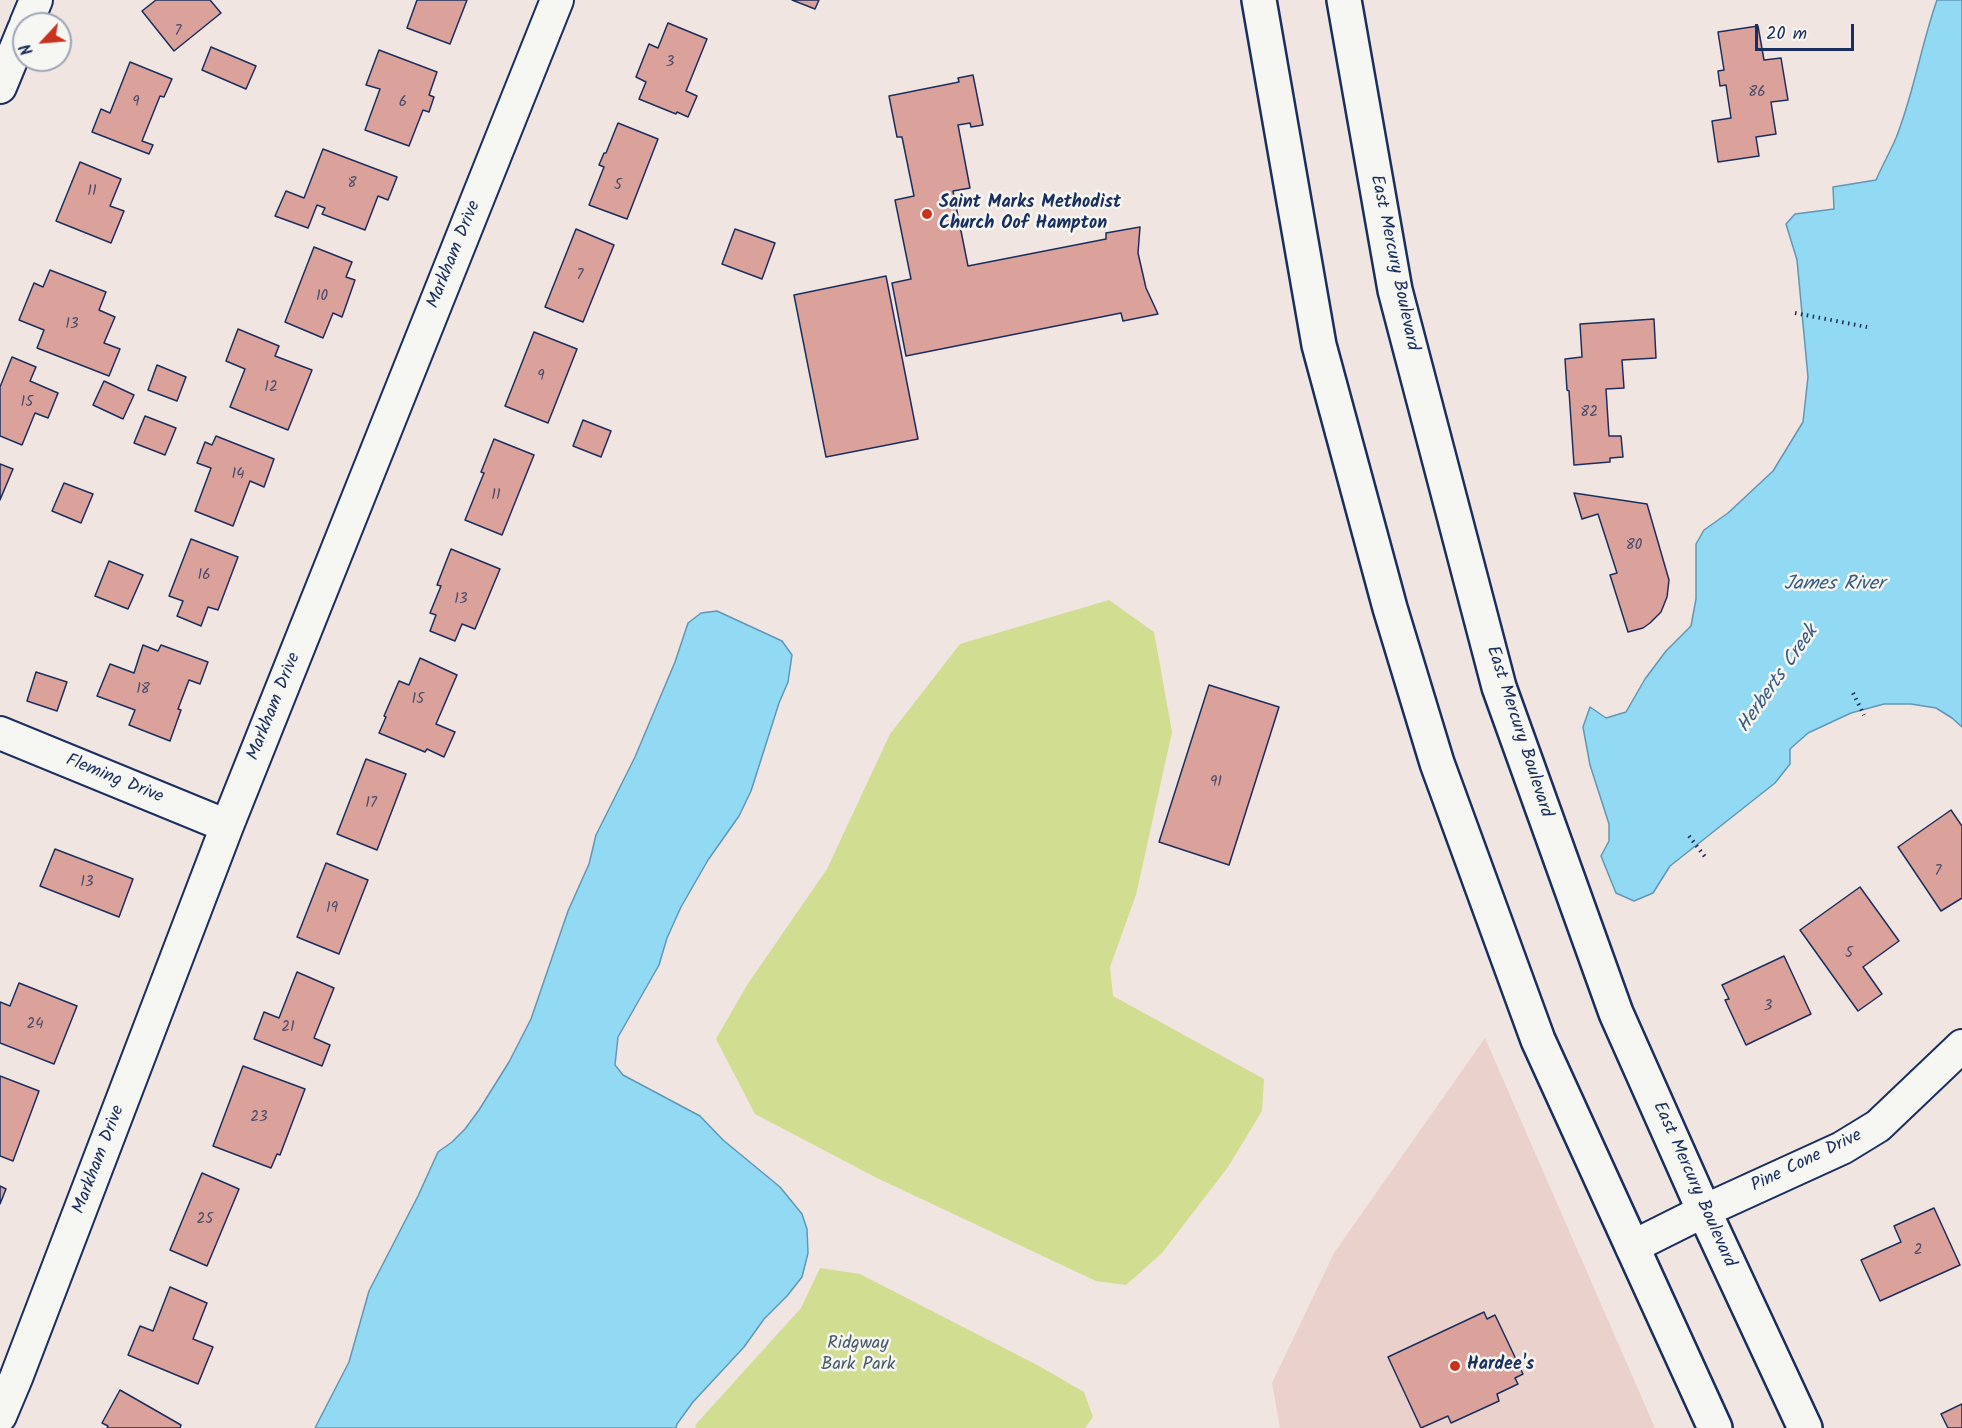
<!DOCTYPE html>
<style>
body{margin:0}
#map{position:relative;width:1962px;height:1428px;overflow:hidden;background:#f1e5e1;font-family:Kalam,sans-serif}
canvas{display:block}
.north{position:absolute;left:12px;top:12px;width:60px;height:60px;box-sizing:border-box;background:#f6f6f2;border:2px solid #9ea6b7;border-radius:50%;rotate:244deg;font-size:16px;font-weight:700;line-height:24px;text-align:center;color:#1b2f5e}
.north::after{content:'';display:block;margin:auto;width:21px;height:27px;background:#c8321e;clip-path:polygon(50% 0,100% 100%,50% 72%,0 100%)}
.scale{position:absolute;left:1755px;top:24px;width:99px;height:27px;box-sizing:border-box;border:3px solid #1b2f5e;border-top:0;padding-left:8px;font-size:18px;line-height:21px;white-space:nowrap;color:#1b2f5e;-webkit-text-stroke:4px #f6f6f2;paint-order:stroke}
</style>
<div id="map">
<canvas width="1962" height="1428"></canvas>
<div class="north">N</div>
<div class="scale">20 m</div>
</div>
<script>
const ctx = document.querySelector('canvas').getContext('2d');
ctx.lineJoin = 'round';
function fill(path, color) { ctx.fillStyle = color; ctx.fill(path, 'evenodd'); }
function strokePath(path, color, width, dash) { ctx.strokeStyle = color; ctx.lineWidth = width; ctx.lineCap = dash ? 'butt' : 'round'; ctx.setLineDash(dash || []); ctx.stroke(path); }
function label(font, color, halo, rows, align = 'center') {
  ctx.font = font + ' Kalam,sans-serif'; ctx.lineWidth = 5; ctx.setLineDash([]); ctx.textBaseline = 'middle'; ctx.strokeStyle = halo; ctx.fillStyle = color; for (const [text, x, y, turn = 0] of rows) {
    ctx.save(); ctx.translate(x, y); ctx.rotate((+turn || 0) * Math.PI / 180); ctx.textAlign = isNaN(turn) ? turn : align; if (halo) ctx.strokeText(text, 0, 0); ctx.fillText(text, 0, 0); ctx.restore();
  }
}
fill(new Path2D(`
 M1485 1038 1655 1428H1280L1272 1383 1334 1253Z`), '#ead1cc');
fill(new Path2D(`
 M1109 600 1154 632 1172 732 1136 895 1110 967 1113 996 1264 1079 1262 1111 1228 1167 1162 1253 1126 1285 1096 1281 877 1178 755 1114 716 1039 747 985 827 869 890 734 960 644Z
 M820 1268 860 1274 1039 1366 1084 1392 1093 1417 1085 1428H695L697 1423 801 1308Z`), '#d1dd90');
const water = new Path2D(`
 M1937 0H1962V727L1952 718 1936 708 1911 704H1884L1851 713 1808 733 1790 749V764L1775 783 1670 866 1653 893 1634 901 1616 893 1601 856 1609 841V824L1590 765 1583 727 1590 707 1606 718 1626 712 1645 679 1666 651 1691 626 1696 599V544L1704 530 1728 513 1773 471 1803 422 1808 377 1797 260 1786 224 1795 214 1834 209 1833 187 1876 180C1882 166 1890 152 1896 138 1914 93 1921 45 1937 0Z
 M717 611 782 641 792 655 788 682 779 703 751 791 739 816 708 860 681 907 667 938 659 965 618 1037 615 1065 623 1075 700 1116 723 1140 780 1187 802 1214 807 1229 808 1253 802 1277 787 1296 764 1319 744 1347 693 1402 677 1424 676 1428H315L349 1362 369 1291 418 1196 438 1152 452 1142 465 1129 479 1110 509 1062 531 1019 568 911 589 864 596 835 635 757 675 662 688 623 701 613Z`);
fill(water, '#92daf3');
strokePath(water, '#6296b7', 1.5);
const building = new Path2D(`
 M156 0H210L221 13 174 51 142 11Z
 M417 0H467L450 44 407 28Z
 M792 0H819L815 9Z
 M668 23 707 39 686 91 697 96 688 117 677 112 676 114 639 99 646 82 636 77 649 44 658 48Z
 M1758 26 1764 60 1781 58 1788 100 1771 102 1776 134 1756 137 1759 156 1718 162 1712 121 1731 118 1726 85 1720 86 1718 71 1724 70 1718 32Z
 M211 47 256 66 246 89 202 70Z
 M379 50 437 72 429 95 434 97 429 112 423 110 409 146 365 130 380 89 366 85Z
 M130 62 172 79 164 97 160 96 142 141 153 145 149 154 92 132 101 109 110 113Z
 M973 75 983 125 971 127 970 123 958 125 970 188 953 191 968 266 1106 239V233L1140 227 1138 253 1146 288 1158 314 1123 321 1121 313 906 356 892 283 911 279 895 200 914 196 902 137H897L889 96 959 82 958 78Z
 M618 123 658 139 627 219 589 205 604 167 599 165 604 153H606Z
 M323 149 397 177 388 200 378 196 365 230 322 214 325 208 317 205 308 228 275 216 286 191 304 198Z
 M80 162 121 179 110 206 124 211 111 243 56 221Z
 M576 229 614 245 583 322 545 307Z
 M735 229 775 243 762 279 722 264Z
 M314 247 352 262 346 277 355 280 342 317 333 313 323 338 285 322Z
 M50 270 106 292 99 310 115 317 104 343 120 349 109 376 37 348 44 330 19 320 34 283 43 287Z
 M886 276 918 439 826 457 794 295Z
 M1654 319 1656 358 1622 360 1624 388 1606 389 1609 436H1621L1623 457 1610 458V462L1574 465 1569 391 1567 390 1565 359 1582 357 1580 324Z
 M238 329 279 346 275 356 312 370 288 430 230 407 245 369 226 361Z
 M534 332 577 349 548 423 505 406Z
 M12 357 36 367 30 381 58 393 48 418 35 413 22 445 0 436V387Z
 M157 365 186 377 177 401 148 390Z
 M104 381 134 395 123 419 93 405Z
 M145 416 176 428 165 455 134 443Z
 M583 420 611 431 601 457 573 446Z
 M216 436 274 459 264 487 250 481 233 526 195 511 211 468 197 463 205 442 212 445Z
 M494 439 534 455 502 535 465 520 484 473 481 472Z
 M0 464 13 469 0 500Z
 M64 483 93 494 81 523 52 511Z
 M1574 493 1647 504 1669 580 1667 597 1661 612 1650 623 1643 628 1628 632 1610 575 1617 573 1598 514 1582 519Z
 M191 539 238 557 218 610 208 607 201 626 177 616 183 601 169 596Z
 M451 549 500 569 475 629 462 624 455 641 430 631 436 615 430 613 441 586 437 585Z
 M109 561 143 575 128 609 95 596Z
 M143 645 158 651 161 645 208 662 200 684 189 680 178 709 181 710 170 741 129 725 135 710 97 696 110 664 134 673Z
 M420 658 457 675 436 724 455 732 444 757 427 749 425 752 379 733 386 717 384 716 399 681 409 685Z
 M36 672 67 682 57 711 27 701Z
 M1209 685 1279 707 1229 865 1159 842Z
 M366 759 406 774 377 850 337 834Z
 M1951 810 1962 826V898L1941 911 1898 847Z
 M55 849 133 879 119 917 40 886Z
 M326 863 368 880 339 954 297 937Z
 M1860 887 1899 941 1863 967 1882 994 1858 1011 1800 930Z
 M1784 956 1811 1014 1746 1045 1725 1000 1729 999 1722 985Z
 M297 972 334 988 314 1038 330 1045 322 1066 254 1039 264 1012 279 1018Z
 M19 983 77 1006 54 1064 0 1043V1002L10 1006Z
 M243 1066 305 1089 280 1155 277 1154 271 1168 213 1146Z
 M0 1076 39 1091 13 1161 0 1156Z
 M202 1173 239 1189 207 1266 170 1250Z
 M0 1186 6 1189 0 1204Z
 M1934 1208 1960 1265 1880 1301 1861 1260 1901 1242 1894 1226Z
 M170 1287 207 1303 193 1339 213 1347 198 1384 128 1355 140 1326 153 1331Z
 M1484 1312 1487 1319 1495 1315 1523 1374 1515 1378 1518 1384 1497 1394 1499 1401 1451 1423 1448 1416 1421 1428 1388 1357Z
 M120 1390 181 1425 180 1428H107L108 1426 102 1423Z
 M1962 1404V1428H1948L1941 1414Z`);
fill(building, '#dba19b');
strokePath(building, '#1b2f5e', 1.5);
const street = new Path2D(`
 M26 24 36 0
 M0 87 24 29
 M0 733 227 826
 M1632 1247 1704 1211 1842 1148 1878 1126 1962 1046
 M0 1416 16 1378 227 826 557 0`);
const primary = new Path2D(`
 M1259 0 1319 345 1390 608 1437 763 1538 1040 1715 1428
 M1344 0 1395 290 1499 687 1616 1013 1704 1211 1805 1428`);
strokePath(street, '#1b2f5e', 36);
strokePath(primary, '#1b2f5e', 38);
strokePath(new Path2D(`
 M1795 313 1867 327
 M1853 693 1864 715
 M1689 836 1706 858`), '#1b2f5e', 4, [1.5, 4.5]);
strokePath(street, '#f6f6f2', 32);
strokePath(primary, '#f6f6f2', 33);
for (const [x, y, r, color] of [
 [927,214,6,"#c8321e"],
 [1455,1366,6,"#c8321e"]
]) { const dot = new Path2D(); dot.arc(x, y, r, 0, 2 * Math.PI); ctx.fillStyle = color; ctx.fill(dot); strokePath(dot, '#f6f6f2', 2); }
label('15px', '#4b4c6d', null, [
 ["7",178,32],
 ["3",670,63],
 ["86",1757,93],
 ["9",136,103],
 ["6",403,103],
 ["8",352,184],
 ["5",618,186],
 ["11",92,192],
 ["7",580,276],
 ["10",322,297],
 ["13",72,325],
 ["9",541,377],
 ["12",271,388],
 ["15",27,403],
 ["82",1589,413],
 ["14",238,475],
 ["11",496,496],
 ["80",1634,546],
 ["16",204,576],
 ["13",461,600],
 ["18",143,690],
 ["15",418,700],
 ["91",1216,783],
 ["17",371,804],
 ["7",1938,872],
 ["13",87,883],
 ["19",332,909],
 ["5",1849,954],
 ["3",1768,1007],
 ["24",35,1025],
 ["21",288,1028],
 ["23",259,1118],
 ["25",205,1220],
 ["2",1918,1251]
]);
label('bold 18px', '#1b2f5e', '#f6f6f2', [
 ["Saint Marks Methodist",939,204],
 ["Church Oof Hampton",939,225],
 ["Hardee's",1467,1366]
], 'left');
label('18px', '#1b2f5e', '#f6f6f2', [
 ["Markham Drive",455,255,-68],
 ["East Mercury Boulevard",1393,263,78],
 ["Markham Drive",275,707,-68],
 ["East Mercury Boulevard",1518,732,72],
 ["Fleming Drive",114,780,22],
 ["Markham Drive",100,1160,-69],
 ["Pine Cone Drive",1807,1162,-26],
 ["East Mercury Boulevard",1693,1185,66]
]);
label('18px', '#485a6a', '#f6f6f2', [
 ["Ridgway",858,1345],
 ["Bark Park",858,1366]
]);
label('italic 20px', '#395a83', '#f6f6f2', [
 ["James River",1834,586],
 ["Herberts Creek",1779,680,-55]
]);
</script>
